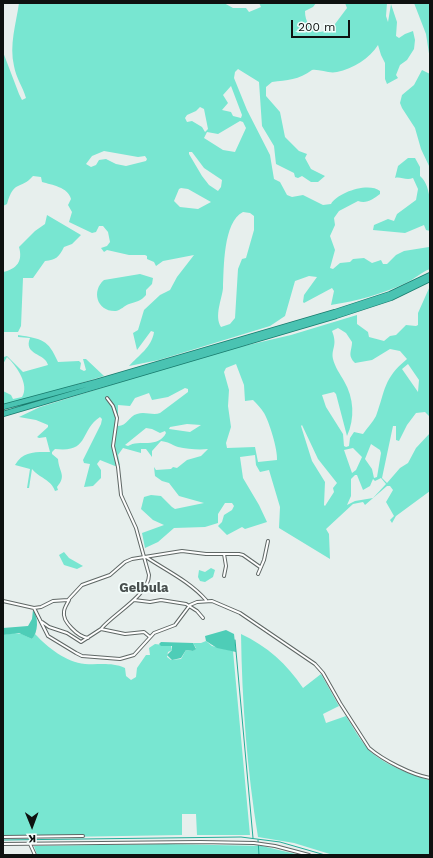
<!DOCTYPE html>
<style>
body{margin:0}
#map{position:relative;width:433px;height:858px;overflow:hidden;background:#e7efed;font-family:"Work Sans",sans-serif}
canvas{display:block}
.frame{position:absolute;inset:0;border:4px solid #0e1110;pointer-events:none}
.north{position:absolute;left:12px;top:806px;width:40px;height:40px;-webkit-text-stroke:3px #f4fdfb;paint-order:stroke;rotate:179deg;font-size:11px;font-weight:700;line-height:16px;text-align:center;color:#0e1110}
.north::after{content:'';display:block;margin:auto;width:14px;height:18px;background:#0e1110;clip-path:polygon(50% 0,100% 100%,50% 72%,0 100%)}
.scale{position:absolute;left:291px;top:20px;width:59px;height:18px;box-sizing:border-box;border:2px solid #0e1110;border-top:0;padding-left:5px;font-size:12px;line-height:14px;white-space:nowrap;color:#0e1110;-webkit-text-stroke:3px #f4fdfb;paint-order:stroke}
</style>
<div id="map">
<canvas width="433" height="858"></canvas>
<div class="frame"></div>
<div class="north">K</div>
<div class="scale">200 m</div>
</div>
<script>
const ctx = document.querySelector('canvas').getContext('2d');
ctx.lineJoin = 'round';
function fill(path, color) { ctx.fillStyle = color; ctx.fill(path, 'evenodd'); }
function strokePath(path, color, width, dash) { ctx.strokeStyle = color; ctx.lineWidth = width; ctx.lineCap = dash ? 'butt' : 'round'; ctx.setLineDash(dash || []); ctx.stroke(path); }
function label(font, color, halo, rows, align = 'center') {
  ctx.font = font + ' "Work Sans",sans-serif'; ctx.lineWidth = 3.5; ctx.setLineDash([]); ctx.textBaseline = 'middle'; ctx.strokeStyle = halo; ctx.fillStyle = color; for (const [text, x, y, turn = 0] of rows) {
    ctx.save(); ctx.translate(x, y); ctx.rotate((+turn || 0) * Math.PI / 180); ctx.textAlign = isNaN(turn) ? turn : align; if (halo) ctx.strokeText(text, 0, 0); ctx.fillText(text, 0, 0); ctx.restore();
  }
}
fill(new Path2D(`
 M19 3H224L233 8H246L249 12 261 7 259 3H316L313 7 305 11C305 22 310 29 320 32L335 29V24L347 8 345 3H387L386 16 388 22 391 4 397 22 396 36 399 38 405 34 413 31 415 40 414 49 407 60 400 65 396 75 398 78 387 84 385 79V63L381 55 378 45C370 58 353 69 337 72 329 74 320 69 312 70 299 80 287 80 272 82L266 87V96L280 112 285 137 299 151 307 154 305 158 311 169 325 176 318 182H311L302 176 298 178 295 177 294 173 276 164 274 146 262 126 259 82 238 69 235 72 234 78 247 110 270 155 274 179 280 182 287 195 292 197 303 195 323 205 331 204C338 192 369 182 380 191V194C373 199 367 204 358 201L339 211 334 218 335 225 330 236 335 250 330 268 333 269 340 263 350 262 353 259 364 258 372 263 381 260 383 264H387L396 255 404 251 429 247 430 246V269C421 272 415 279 406 283 382 294 357 301 331 305L334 291 332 288 304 303 303 302 304 295 317 277 309 276 295 281 285 316 270 326 159 360 129 366C138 356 152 347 154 332L151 331 137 350 133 333 138 330 144 310 160 295 170 290 177 277 194 255 163 261 156 266 154 262 147 259V256L145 255H129L107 250 104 252 101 248 107 246 110 242 108 232 103 226H99L96 232 92 233 69 222 72 212 68 205 71 199C68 187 52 185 42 182L41 177 33 176C21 190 14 179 7 204L3 206V52L19 94 22 100 26 98C23 87 16 78 14 66 9 45 16 24 19 3ZM231 86 242 115 241 118 233 116 231 112 222 110 228 103 223 95ZM200 107 204 109 208 129 205 132 202 127 192 121 187 122 185 118 187 115 196 111ZM240 121 243 122 246 128 235 152 223 150 204 138 207 132 218 134ZM104 151 138 157 145 156 147 159 146 161 126 166 116 164 106 159 99 160 96 165 91 167 86 164 92 156ZM189 152H192L204 168 222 180 221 187 218 191 209 185 202 176 189 154ZM181 188 188 189 211 202 198 209 180 207 174 201 179 189ZM243 212 250 213 254 216V230L246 258 242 259 238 269 235 318 230 324 221 327C214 316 222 299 223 288 224 268 223 222 243 212Z
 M414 3H430V60L426 34Z
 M422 70 430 74V168L421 149 415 128 402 108 400 103 402 95 414 85Z
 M408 158H415L420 167V176C433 187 430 214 430 231L426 230 424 225 405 233 373 230 374 225 388 219 394 221 397 214 416 200 418 189 413 178C406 181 400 176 395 178L398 166Z
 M47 215 81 235 72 244 64 247C59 257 56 260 45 261L33 278H23L21 326 18 332H3V272C17 269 23 261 19 247L35 231 45 224Z
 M140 274 153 278 152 284 146 290V295C141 301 136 302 129 304 124 306 121 310 116 311 97 312 91 291 104 280Z
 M430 286V417L425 412 416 413 407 425 399 441 396 440V426H393L382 478 387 483 400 468 408 463 416 448 430 433V491L396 516 392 523 390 520 394 516 386 502 393 490 390 486H387L365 505 363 502 353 504 326 529 329 534 330 559 279 528 280 507 269 470 260 472 256 465 255 455 240 457 243 478 259 505 267 522 245 529 242 527 227 535 218 526 222 522 224 515 232 510 234 506 232 503H225L218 514V523L205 527 174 528 158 542 145 548 142 533 164 525 153 520 141 509 144 497 151 495 161 496 172 507 175 509 204 503 179 496 169 483 162 481 155 476 154 467 156 470 171 469 173 467 177 468 187 460 201 456 208 449C199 450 187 449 178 447 170 444 169 442 161 441L152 451V457L146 449H141V453L123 448 118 455 120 465 115 466 100 460 97 464 101 470V478L93 486 84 487 90 464 84 463 83 460 101 424 102 419 100 417C79 431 90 453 55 449L52 452V454L58 459C59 473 67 475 57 487L58 490 55 491C51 479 39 478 32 469L29 488H27L30 469 15 465C23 451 35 452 50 452L46 437 39 438 37 437 48 427V425L36 420 19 417 40 407 218 352 291 335 357 315V324L368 332 369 337 384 341 390 336 396 335 406 325 416 326 418 325V313ZM338 328 346 333 352 342C352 351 347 355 355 363L372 360 390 349 400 351 407 359C383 379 386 389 376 416 373 422 367 428 363 434L354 432 350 438 349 446 346 447 344 446 343 434 326 407 322 395 334 392 336 394 347 436C355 418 354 398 344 381 340 374 335 367 333 359 331 348 338 346 332 331ZM236 364 244 385 245 401 253 400C257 404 261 408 264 413 269 421 278 450 277 460L258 462 255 447 227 448 226 443 231 427 228 406 229 390 224 372 226 368ZM408 364 419 380 418 392 402 369ZM185 388 188 389V392L160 413C153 416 145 411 137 414 129 416 127 426 118 426V405L130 406 135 398 149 393 152 400 168 397ZM187 424 201 425 190 432 169 429 170 427ZM302 425 318 459 337 483 333 488 334 492 325 506 324 505 325 482 312 461 301 426ZM146 428 152 429 160 433 165 431 166 433C158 449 139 439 128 446L125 445ZM371 444 380 450 381 453 377 477 374 478 372 469 365 459ZM353 448 362 457 356 470 352 473 344 450ZM355 475H357L363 490 370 486 373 479 375 481 381 478 386 484 373 498 355 501 347 505 351 496V479Z
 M18 335C42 339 48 339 58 362L79 361 81 363 80 369 84 371 86 370 83 359H86L104 376 6 406 3 405V391L11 395 13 399 22 397C30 385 16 365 7 357L3 364 4 357 7 356 23 372 48 365C45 353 23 355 30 338L18 337Z
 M64 552 69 558 83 566 77 569 64 565 59 555Z
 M211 568 215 570 213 577 205 582 200 581 198 577 199 570 205 572Z
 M14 633 22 634 32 639 35 634C48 648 66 662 85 664 100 665 111 662 125 668L126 676 131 680 136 677 137 668 146 655H150L149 648 155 644 171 646 172 650 168 652 167 657 171 660 181 659 186 650 193 651 196 648 193 643H201L206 641 212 646 233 651 250 835H197L196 814H182V835L3 838V635Z
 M241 634C267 646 287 664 303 688L321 674 339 706 323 714 326 723 346 716C353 727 360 740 369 750 381 763 413 776 430 780V855H333L294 843 258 837C247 770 242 702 241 634Z
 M166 844 262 846 300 855H37L34 846Z`), '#78e6d1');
fill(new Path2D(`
 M33 610C39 617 38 633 32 639L19 633 3 635V628L28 626 32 619Z
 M226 630 234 634 236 652 217 648 206 641 205 636Z
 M161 642 193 643 196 649 193 651 186 650 181 658 172 660 167 655 172 650V646H161L159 644Z`), '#4ecdb7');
strokePath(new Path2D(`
 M235 640 253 838
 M3 840 241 837 280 842 325 855
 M258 840 259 855`), '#22ae99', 1);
const minor = new Path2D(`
 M146 557C167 571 189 581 206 600
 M258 574 264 560 268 541
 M224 576 226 566 224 554
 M69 600C67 604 64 608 64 612 62 621 78 637 88 638
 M134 600 150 602 161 600 186 604 197 611 203 618
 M3 601 34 608 41 607 53 601 68 600 82 585 110 575 125 562 132 559 182 551 206 554H239L243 555 260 567
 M34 608 48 636 76 653 82 656 120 659 134 655 154 633 175 625 190 605 197 602 212 601 240 613 315 664 323 673 340 703 369 748C383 760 412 775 430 778
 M42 622 49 627 67 633 81 642 101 629 125 634 144 632 150 637
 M101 629C113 614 149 595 149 575L136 528 121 495 118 467 113 446 117 418 113 406 107 398
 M3 837 83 836
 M3 844 200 842 254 843 275 846 309 855
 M30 844 35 855`);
const trunk = new Path2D(`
 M3 407 96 382 335 312 390 294 430 275
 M3 414 336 316 391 298 430 279`);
strokePath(minor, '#5f6765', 4);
strokePath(trunk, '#187b6d', 6);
strokePath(minor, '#fff', 2);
strokePath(trunk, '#4ac3b2', 4.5);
label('bold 13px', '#484f4e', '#f4fdfb', [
 ["Gelbula",144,588]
]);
</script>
